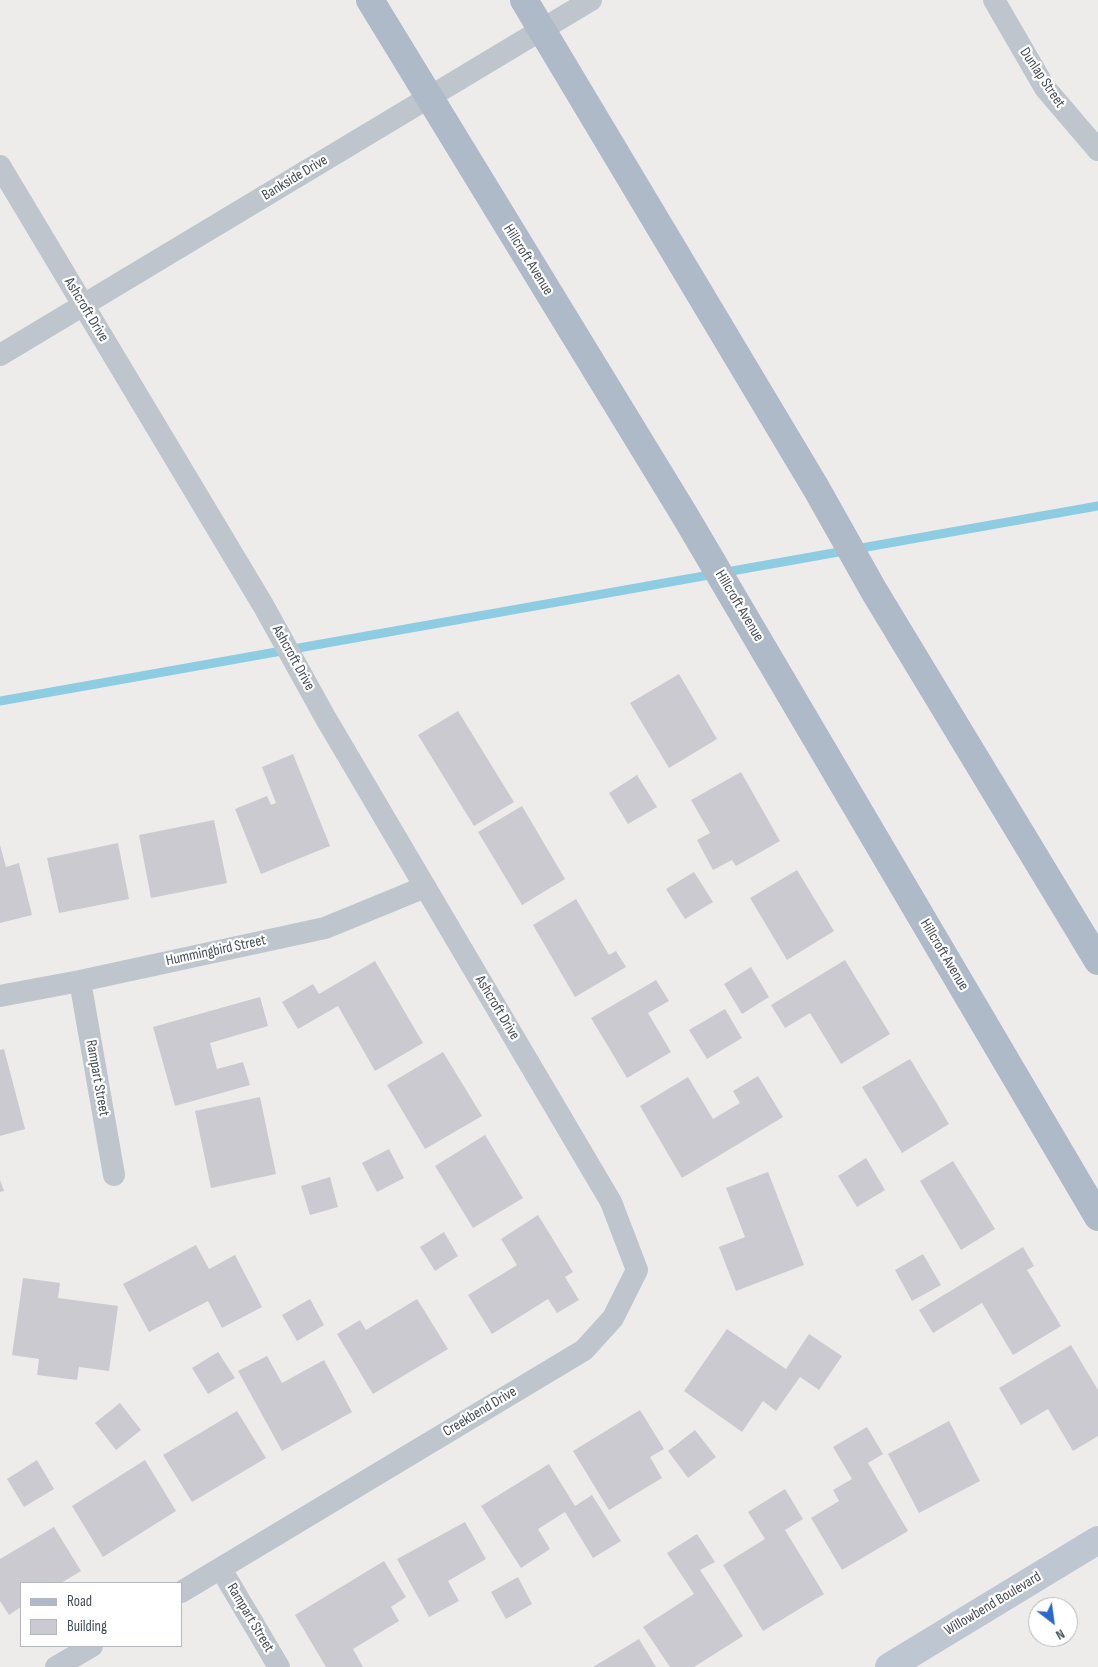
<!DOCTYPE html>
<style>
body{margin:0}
#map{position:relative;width:1098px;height:1667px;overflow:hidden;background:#eeeceb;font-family:"Sofia Sans Condensed",sans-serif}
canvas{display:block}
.legend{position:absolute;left:20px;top:1582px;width:162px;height:65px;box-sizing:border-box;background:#fff;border:1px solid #b5b8bc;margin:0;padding:6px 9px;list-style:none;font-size:15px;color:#464e57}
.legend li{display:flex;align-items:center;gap:10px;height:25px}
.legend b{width:25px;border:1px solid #b5b8bc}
.north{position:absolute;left:1028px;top:1597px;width:50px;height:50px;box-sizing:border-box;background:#fff;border:1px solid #b5b8bc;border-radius:50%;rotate:150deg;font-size:14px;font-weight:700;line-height:20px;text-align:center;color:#464e57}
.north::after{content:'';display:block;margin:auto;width:18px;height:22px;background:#2b68c8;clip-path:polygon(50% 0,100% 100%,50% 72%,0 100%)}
</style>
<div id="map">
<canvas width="1098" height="1667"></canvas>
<ul class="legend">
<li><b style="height:6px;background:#aebac8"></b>Road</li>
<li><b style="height:14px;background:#cacad0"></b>Building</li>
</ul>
<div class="north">N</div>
</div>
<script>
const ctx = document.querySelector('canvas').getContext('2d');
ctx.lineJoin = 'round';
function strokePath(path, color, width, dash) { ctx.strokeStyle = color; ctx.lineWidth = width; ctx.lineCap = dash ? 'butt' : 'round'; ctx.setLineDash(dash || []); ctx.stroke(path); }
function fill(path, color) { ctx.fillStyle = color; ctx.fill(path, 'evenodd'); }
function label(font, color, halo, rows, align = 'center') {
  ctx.font = font + ' "Sofia Sans Condensed",sans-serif'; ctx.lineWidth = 4.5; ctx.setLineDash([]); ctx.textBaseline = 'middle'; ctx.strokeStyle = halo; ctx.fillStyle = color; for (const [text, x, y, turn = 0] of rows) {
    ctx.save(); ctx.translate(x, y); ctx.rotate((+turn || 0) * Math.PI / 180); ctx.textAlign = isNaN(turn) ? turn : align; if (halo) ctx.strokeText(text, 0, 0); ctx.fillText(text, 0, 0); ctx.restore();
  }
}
strokePath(new Path2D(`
 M0 701 1098 506`), '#8ecce1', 9);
fill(new Path2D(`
 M679 674 717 739 669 768 630 703Z
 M458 711 514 802 474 826 418 735Z
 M293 754 330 846 261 874 235 809 267 796 271 805 276 803 262 767Z
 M741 772 780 841 736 866 732 860 713 870 697 840 710 833 691 800Z
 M637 775 657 807 628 824 609 793Z
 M522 806 565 879 522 905 478 832Z
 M214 820 227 883 151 898 139 835Z
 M118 843 129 899 59 913 47 858Z
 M0 845 6 867 19 863 32 915 0 923Z
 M797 870 834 931 787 960 750 898Z
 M694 872 713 902 685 919 666 889Z
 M576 899 609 955 616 951 626 967 575 997 533 925Z
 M845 960 890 1034 841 1064 810 1013 785 1028 771 1005Z
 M375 961 423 1043 375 1071 338 1006 298 1029 282 1002 313 984 319 994Z
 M751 967 769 997 742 1014 724 984Z
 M656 980 669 1001 648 1013 671 1052 627 1078 591 1018Z
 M260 997 268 1026 210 1043 217 1069 243 1062 250 1085 175 1106 153 1027Z
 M725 1009 742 1038 707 1059 689 1030Z
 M4 1049 25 1129 0 1136V1050Z
 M443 1052 482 1116 425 1149 387 1085Z
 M910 1059 949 1124 902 1153 862 1087Z
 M758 1076 783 1117 682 1178 640 1106 688 1077 713 1119 740 1103 733 1091Z
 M260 1097 276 1174 211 1188 195 1111Z
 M485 1135 523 1198 473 1228 435 1166Z
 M389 1149 404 1178 377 1192 362 1163Z
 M866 1158 885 1190 857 1207 838 1176Z
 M953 1161 995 1229 961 1250 920 1181Z
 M768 1172 804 1265 736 1291 719 1247 745 1237 726 1188Z
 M330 1177 338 1207 310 1215 301 1186Z
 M0 1180 4 1191 0 1192Z
 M538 1215 573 1272 565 1277 579 1300 557 1313 548 1299 492 1334 468 1295 517 1265 501 1239Z
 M444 1232 458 1256 435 1271 420 1247Z
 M196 1245 209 1269 235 1255 262 1307 222 1328 208 1301 149 1332 123 1284Z
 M1023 1247 1034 1266 1027 1270 1061 1326 1013 1355 982 1303 933 1333 919 1310Z
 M923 1254 941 1285 912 1301 895 1270Z
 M23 1278 60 1283 58 1298 118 1306 109 1371 79 1367 77 1380 37 1375 39 1359 12 1355Z
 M310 1299 324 1325 297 1341 282 1315Z
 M417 1299 448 1349 373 1394 337 1334 360 1320 366 1330Z
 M727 1329 786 1369 809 1334 842 1356 819 1390 800 1377 776 1411 763 1401 742 1432 684 1391Z
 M1071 1345 1098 1390V1436L1073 1451 1048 1409 1021 1425 999 1388Z
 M218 1352 235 1378 208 1394 192 1368Z
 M267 1356 282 1383 324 1360 352 1412 282 1451 238 1371Z
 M120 1403 141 1430 116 1450 95 1423Z
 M640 1410 664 1449 650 1457 662 1478 609 1510 573 1451Z
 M237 1411 266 1458 192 1502 163 1455Z
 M949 1421 980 1481 919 1513 888 1454Z
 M867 1427 883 1454 868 1463 908 1531 842 1570 811 1518 839 1501 833 1490 852 1479 833 1447Z
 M695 1430 716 1457 688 1478 668 1451Z
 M37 1460 54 1489 24 1507 7 1479Z
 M145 1460 176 1511 103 1557 72 1506Z
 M549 1464 575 1506 592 1495 621 1541 593 1558 565 1512 538 1529 550 1549 521 1568 481 1506Z
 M785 1489 803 1519 785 1530 824 1594 763 1631 723 1565 765 1539 748 1512Z
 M465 1522 486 1559 448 1581 459 1601 429 1617 397 1559Z
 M54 1527 81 1571 61 1583H21V1607L9 1615 0 1601V1559Z
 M697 1534 715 1562 700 1570 743 1636 694 1667H670L643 1627 694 1594 667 1553Z
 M384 1561 406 1597 391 1607 399 1621 353 1649 363 1667H326L295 1615Z
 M518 1577 532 1604 506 1619 491 1592Z
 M639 1639 656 1667H593Z`), '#cacad0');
strokePath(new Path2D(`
 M994 0 1045 88 1098 150
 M0 166 263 605 325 717 611 1202 637 1270 613 1318 584 1350 181 1592
 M0 355 591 0
 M80 981 114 1175
 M0 996 80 981 325 928 425 887
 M221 1569 279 1667
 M56 1667 92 1646`), '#bec5cd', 22);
strokePath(new Path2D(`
 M889 1667 1098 1540`), '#bec6d1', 28);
strokePath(new Path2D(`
 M370 0 684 514 1098 1217
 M524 0 816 488 874 591 1098 961`), '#aebac8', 28);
label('15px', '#464e57', '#fff', [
 ["Dunlap Street",1042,78,56],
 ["Bankside Drive",295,178,-31],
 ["Hillcroft Avenue",528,260,58],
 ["Ashcroft Drive",86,310,59],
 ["Hillcroft Avenue",739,606,59],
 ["Ashcroft Drive",293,658,61],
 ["Hummingbird Street",216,951,-12],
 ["Hillcroft Avenue",944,955,59],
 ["Ashcroft Drive",497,1008,59],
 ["Rampart Street",97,1078,80],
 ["Creekbend Drive",480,1412,-31],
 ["Willowbend Boulevard",993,1604,-31],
 ["Rampart Street",250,1618,59]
]);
</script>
